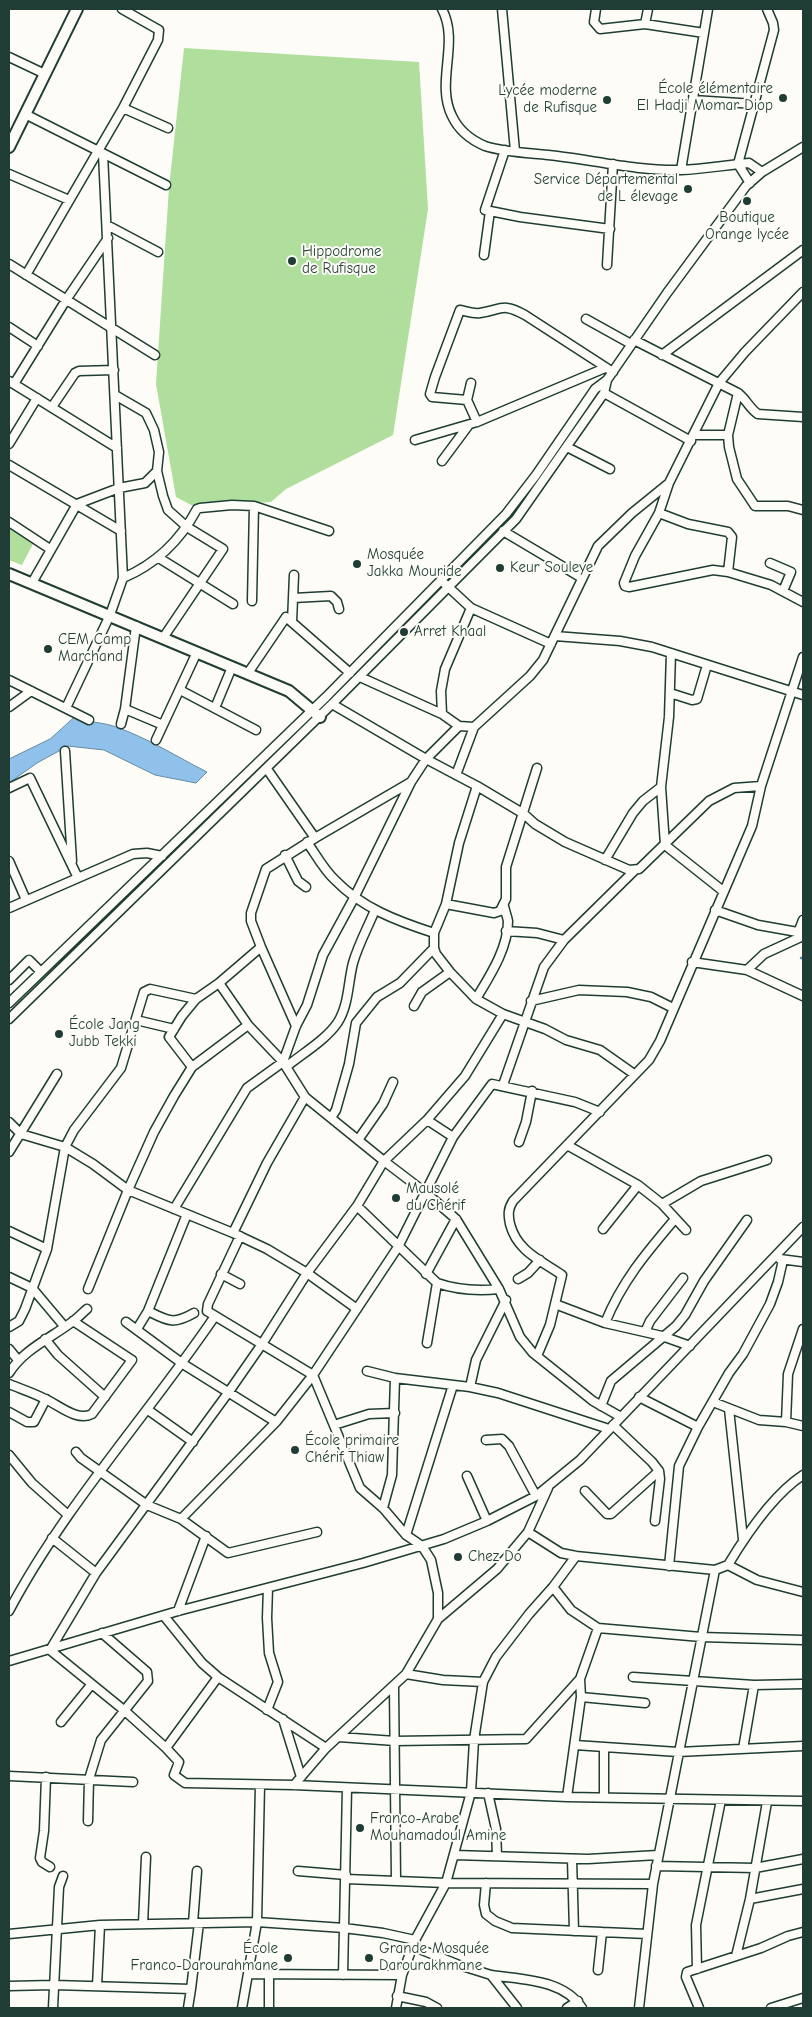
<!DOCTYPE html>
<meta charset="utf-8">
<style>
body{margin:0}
#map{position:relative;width:812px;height:2017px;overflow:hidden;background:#fdfcf7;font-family:"Comic Neue",sans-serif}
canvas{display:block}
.frame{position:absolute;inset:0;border:10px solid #1f3d34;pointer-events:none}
</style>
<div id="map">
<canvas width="812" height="2017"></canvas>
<div class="frame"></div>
</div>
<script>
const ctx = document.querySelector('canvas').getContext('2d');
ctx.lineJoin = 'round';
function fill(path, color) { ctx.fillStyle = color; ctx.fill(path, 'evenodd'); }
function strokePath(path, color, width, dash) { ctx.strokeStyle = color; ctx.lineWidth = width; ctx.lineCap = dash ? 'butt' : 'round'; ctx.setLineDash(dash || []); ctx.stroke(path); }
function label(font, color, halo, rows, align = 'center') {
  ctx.font = font + ' "Comic Neue",sans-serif'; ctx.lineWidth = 4; ctx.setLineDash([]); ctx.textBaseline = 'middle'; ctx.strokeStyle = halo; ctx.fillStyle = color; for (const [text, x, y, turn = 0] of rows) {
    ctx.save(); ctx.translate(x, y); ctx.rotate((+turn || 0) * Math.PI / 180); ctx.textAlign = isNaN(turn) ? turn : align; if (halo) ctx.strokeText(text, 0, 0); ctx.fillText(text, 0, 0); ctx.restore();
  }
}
fill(new Path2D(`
 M184 48 419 62 428 209 393 435 286 489 271 502 195 507 176 497 156 384 169 188Z
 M9 528 34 542 22 565 9 560Z`), '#afde9d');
const water = new Path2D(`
 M75 717C89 723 103 722 116 727 148 738 177 757 207 772L196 783 155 775 104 750 68 746 37 763 9 783V759L50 739Z`);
fill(water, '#90c1eb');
strokePath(water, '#638ca2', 1);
strokePath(new Path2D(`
 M801 958H803`), '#638ca2', 2.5);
const minor = new Path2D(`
 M442 9C460 43 435 82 452 116 459 131 471 140 485 146 507 153 534 153 557 156 597 161 640 171 681 170 704 169 727 165 749 163L762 172
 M502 9 515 151
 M596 9 594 22 600 29 645 24 704 33
 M645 24 648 9
 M9 57 45 74
 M693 100 755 104
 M123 108 168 128
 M25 114 166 185
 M505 150 485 210 520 217 610 229
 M738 164 774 30 773 23 767 9
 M738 164 750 183
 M681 170 708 9
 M9 174 69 200
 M107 225 158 252
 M484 255 490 211
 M9 264 155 355
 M607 265 613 164
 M26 275 123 108 158 40 159 30 122 9
 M586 319 631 344
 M9 327 38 346
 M634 340 738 393C746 399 750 409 758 414L803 417
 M662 355 803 250
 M9 381 117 448
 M14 384 66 300 108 238
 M604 393 691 441
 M738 393 728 435 729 447 737 479 755 506H788L803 510
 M115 395 146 413 154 430 159 452 157 471 163 496 168 510 187 527 223 549 163 638
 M467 400 471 383
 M52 407 75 373 79 371 114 370
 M477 422 467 400 432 397 430 394 435 377 460 310C466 311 473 314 480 313 501 310 502 302 525 315L613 372
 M693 435H728
 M415 440 477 422 605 368
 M9 444 37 398
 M567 447 610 469
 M442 461 468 426
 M9 465 121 531
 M669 483 659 513 688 524 728 532 732 537 728 572
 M659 513 635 556 624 583 625 586 629 587 713 570 728 572 771 585 803 602
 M9 522 50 549
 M503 531 582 578
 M159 558 233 604
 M770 563 791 572 783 591
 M123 578C156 564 180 541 197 509L200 508 232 505 254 506 329 531
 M32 583 77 504 119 488 145 483 157 471
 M445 584 471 608 551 644
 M293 598 331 596 337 602 339 609
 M252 601 254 506
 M292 622 294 575
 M555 636 620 641 652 647 803 695
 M671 653 669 717 661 787 665 845 723 891
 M248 673 286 617 350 673
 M360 677 442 714 459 726 474 727
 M9 680 89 720
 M180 690 256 730
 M670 693 692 700 697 699 707 665
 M332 704 426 759 477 786 524 814 535 824 565 842 629 870 639 869 709 801 734 788 761 786
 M9 707 31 691
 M66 708 110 615 123 578 103 154
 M215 708 232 667
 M125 709 163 725
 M442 714 441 691 445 669 471 608
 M121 724 125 709 136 626
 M156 740 197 652
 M65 751 72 861
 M267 769 315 838
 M456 775 474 727 530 676 543 660 598 546 632 513 669 483 719 383 745 352 803 292
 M477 786 459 843 446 904 434 933V948L436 954 450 972 476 999 503 1014 545 1029 566 1040 600 1050 634 1074
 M9 788 30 778 78 878
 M307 842C316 855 324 870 335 880 362 908 397 921 434 933
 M285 855 298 881 306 887
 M605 860 633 813 643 801 661 787
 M9 861 26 900
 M446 904 494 913 500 911 506 899V867L537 768
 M9 908 133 854 147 853 162 856
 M715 910 758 925 803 933
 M506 931 537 933 564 940
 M798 933 803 920
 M692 962 747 970 764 954 803 936
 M747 970 803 996
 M9 980 29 960 41 972
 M219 983 248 1025 283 1062 305 1097 384 1161 426 1193 456 1219 499 1289 520 1337 533 1353 593 1401 621 1417
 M476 999C489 977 508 949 508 921 507 916 505 911 504 906
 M531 1001 579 990 627 992 651 997 673 1008
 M9 1003 326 697 506 514 536 475 595 389 607 380 667 293 746 186 762 172 803 147
 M414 1006 422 992 450 972
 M503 1014 465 1076 427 1120 384 1161 357 1206 307 1273 262 1344 228 1393 96 1573 50 1650 125 1711 166 1748 179 1762 174 1775 185 1783 294 1785 567 1797 803 1801
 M9 1019 335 701 516 519 604 393 607 380
 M136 1020 174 1029
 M296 1026 261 947 251 921V913L266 869 315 838 411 782
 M192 1067 169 1037 182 1016 196 999 219 983 261 947
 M286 1067C303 1053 326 1040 338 1022 349 1004 348 982 353 963 358 945 368 927 375 910
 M503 1085 544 967 564 940 634 871
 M331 1118 336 1110 349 1064 356 1023 377 997 400 983 434 948
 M427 1120 453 1137
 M9 1122 21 1134 65 1147 93 1164 128 1190 233 1233 267 1249 307 1273 357 1309
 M358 1140 383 1104 393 1082
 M519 1142 526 1122 532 1091
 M567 1145 638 1185 662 1204 686 1230
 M9 1152 57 1074
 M662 1204 701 1181 767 1160
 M357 1206 437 1283C457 1290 478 1291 499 1289
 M174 1209 247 1088 283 1062 296 1026 307 1005 323 955 354 898 411 782 426 759 459 726
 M603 1229 638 1185
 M9 1231 47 1249
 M233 1233 267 1163 305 1097
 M240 1236 208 1304 207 1311 313 1375 360 1488 383 1508 406 1535 422 1546 431 1560 438 1593V1619
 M780 1259 803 1262
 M221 1274 240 1284
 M426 1274 456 1219
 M9 1277 32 1288 64 1326
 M518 1279 528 1273 540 1260
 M88 1289 128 1190 154 1132 174 1096 192 1067 248 1025
 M555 1304 605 1323 662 1336 690 1346
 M148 1311C168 1321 173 1325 194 1313
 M126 1322 183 1364 276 1422
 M605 1323C622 1281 647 1252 675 1219
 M9 1327 19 1321 25 1309 47 1249 65 1147 74 1130 121 1068 144 992 150 989 196 999
 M137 1329 148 1311 187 1214
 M645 1332 650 1321 683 1278
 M45 1339 58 1355 105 1397
 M427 1343 437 1283
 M9 1349 18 1360
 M537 1356 550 1325 562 1275C540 1260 517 1251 510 1224 508 1214 508 1209 513 1201L649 1060 660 1041 752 826 761 786 803 657
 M367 1371 395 1378 470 1387 498 1393 609 1429
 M9 1373C24 1349 51 1338 72 1322 78 1318 82 1313 87 1309
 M9 1384C21 1389 34 1393 45 1399 59 1405 77 1422 92 1414L132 1360 73 1321
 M470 1387 476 1360 506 1300
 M639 1397 698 1427
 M713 1402 759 1420 786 1422 803 1426
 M601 1406 611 1381 676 1326 685 1315 704 1281 747 1220
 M729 1409 743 1539
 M148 1410 193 1442
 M9 1412 27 1422H34L46 1399
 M786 1422 788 1374 803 1329
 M334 1425 369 1414 395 1413
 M486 1440 502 1439 509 1446 536 1496
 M76 1452 81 1458 147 1505 181 1519 228 1553 317 1532
 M9 1455 32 1483 68 1515
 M467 1476 487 1521
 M585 1491 607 1514H611L659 1471 652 1462 613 1425
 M383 1508 392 1475 395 1378
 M181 1519 276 1422 313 1375 398 1247 453 1137 492 1084 575 1102 600 1112
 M655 1521 660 1479 659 1471
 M528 1532 561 1553 576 1556 715 1570 728 1565C746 1535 774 1494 803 1475
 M406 1535 453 1385
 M52 1538 96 1573
 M728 1565 757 1580 803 1592
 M669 1566 679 1466 698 1427 729 1373 743 1354 770 1304 778 1282 783 1260
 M553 1587 571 1610 598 1628 701 1637 803 1640
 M9 1611C65 1505 148 1415 215 1316
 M178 1611 206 1536
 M164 1616 202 1663 218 1677 326 1748
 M9 1661 178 1611 363 1563 444 1539 487 1521 536 1496 580 1460 803 1227
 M406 1674 443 1680 483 1682
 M633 1677 754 1685 803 1684
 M580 1679 581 1697 645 1703
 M394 1687 396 1880
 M267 1710 278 1682 269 1653 267 1618 268 1588
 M283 1719 301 1777
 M61 1722 91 1685
 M339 1737 395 1741 526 1739 580 1679 598 1628
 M575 1745 678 1752 803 1746
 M166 1748 218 1677
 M743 1749 754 1685
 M9 1776 133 1782
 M46 1777 44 1831 40 1858 42 1862 50 1867
 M294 1785 326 1748 406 1674 438 1619 497 1569 528 1532 548 1488
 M488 1793 496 1829 497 1856
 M567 1797 581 1697
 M604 1797V1747
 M88 1821 89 1779 101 1740 148 1681 147 1672 102 1633
 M454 1855 588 1859 658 1855
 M572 1859 574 1931
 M656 1866 755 1868 803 1859
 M298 1871 346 1875
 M346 1879 446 1883 653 1884
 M486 1883 484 1905 486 1914 495 1921 512 1928 647 1934
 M750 1899 803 1889
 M193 1923 197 1871
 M143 1924 146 1857
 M9 1934 100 1925 257 1922 344 1928 383 1933 415 1940
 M412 1946 459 1965 491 1975 517 2008
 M736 1956 750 1899 767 1802
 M697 1969 696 1925 721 1800
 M598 1970 602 1932
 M248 1974 402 1975
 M343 1975 347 1788
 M491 1975C523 1980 563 1979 582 2008
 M9 1986 54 1985 191 1989 199 1923
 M97 1986 100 1925
 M397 1996 426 2002 437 2008
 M53 2008 59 1887 63 1876
 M188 2008 191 1989
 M242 2008 257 1922 260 1785
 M269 2008V1974
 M396 2008 402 1975 415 1940 446 1883 471 1792 474 1740 483 1682 496 1657 529 1614 553 1587 576 1556
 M567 2008 578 2001
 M639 2008 653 1884 715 1570
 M699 2008 686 1977 687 1972 761 1948 788 1936 803 1932
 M771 2008 803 1998`);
const tertiary = new Path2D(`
 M9 147 77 9
 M9 574 289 691 320 717`);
strokePath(minor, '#1f3d34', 11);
strokePath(tertiary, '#1f3d34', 14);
strokePath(minor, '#fdfcf7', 8);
strokePath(tertiary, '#fdfcf7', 10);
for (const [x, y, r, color] of [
 [783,98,5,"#1f3d34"],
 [607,100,5,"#1f3d34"],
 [688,189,5,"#1f3d34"],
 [747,201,5,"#1f3d34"],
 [292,261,5,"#1f3d34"],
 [357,564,5,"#1f3d34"],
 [500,568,5,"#1f3d34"],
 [404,632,5,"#1f3d34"],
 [48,649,5,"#1f3d34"],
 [59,1034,5,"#1f3d34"],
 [396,1198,5,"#1f3d34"],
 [295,1450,5,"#1f3d34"],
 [458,1557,5,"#1f3d34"],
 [360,1828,5,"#1f3d34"],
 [288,1958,5,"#1f3d34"],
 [369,1958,5,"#1f3d34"]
]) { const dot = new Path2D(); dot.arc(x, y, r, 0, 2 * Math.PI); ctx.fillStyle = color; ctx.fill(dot); strokePath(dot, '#fdfcf7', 2); }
label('15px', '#1f3d34', '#fdfcf7', [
 ["École élémentaire",773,89,"right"],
 ["El Hadji Momar Diop",773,106,"right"],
 ["Lycée moderne",597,91,"right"],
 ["de Rufisque",597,108,"right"],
 ["Service Départemental",678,180,"right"],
 ["de L élevage",678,197,"right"],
 ["Boutique",747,218,"center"],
 ["Orange lycée",747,235,"center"],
 ["Hippodrome",302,252],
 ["de Rufisque",302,269],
 ["Mosquée",367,555],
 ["Jakka Mouride",367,572],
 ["Keur Souleye",510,568],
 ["Arret Khaal",414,632],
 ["CEM Camp",58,640],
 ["Marchand",58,657],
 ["École Jang",69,1025],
 ["Jubb Tekki",69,1042],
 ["Mausolé",406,1189],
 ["du Chérif",406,1206],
 ["École primaire",305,1441],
 ["Chérif Thiaw",305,1458],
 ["Chez Do",468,1557],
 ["Franco-Arabe",370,1819],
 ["Mouhamadoul Amine",370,1836],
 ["École",278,1949,"right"],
 ["Franco-Darourahmane",278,1966,"right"],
 ["Grande Mosquée",379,1949],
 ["Darourakhmane",379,1966]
], 'left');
</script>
